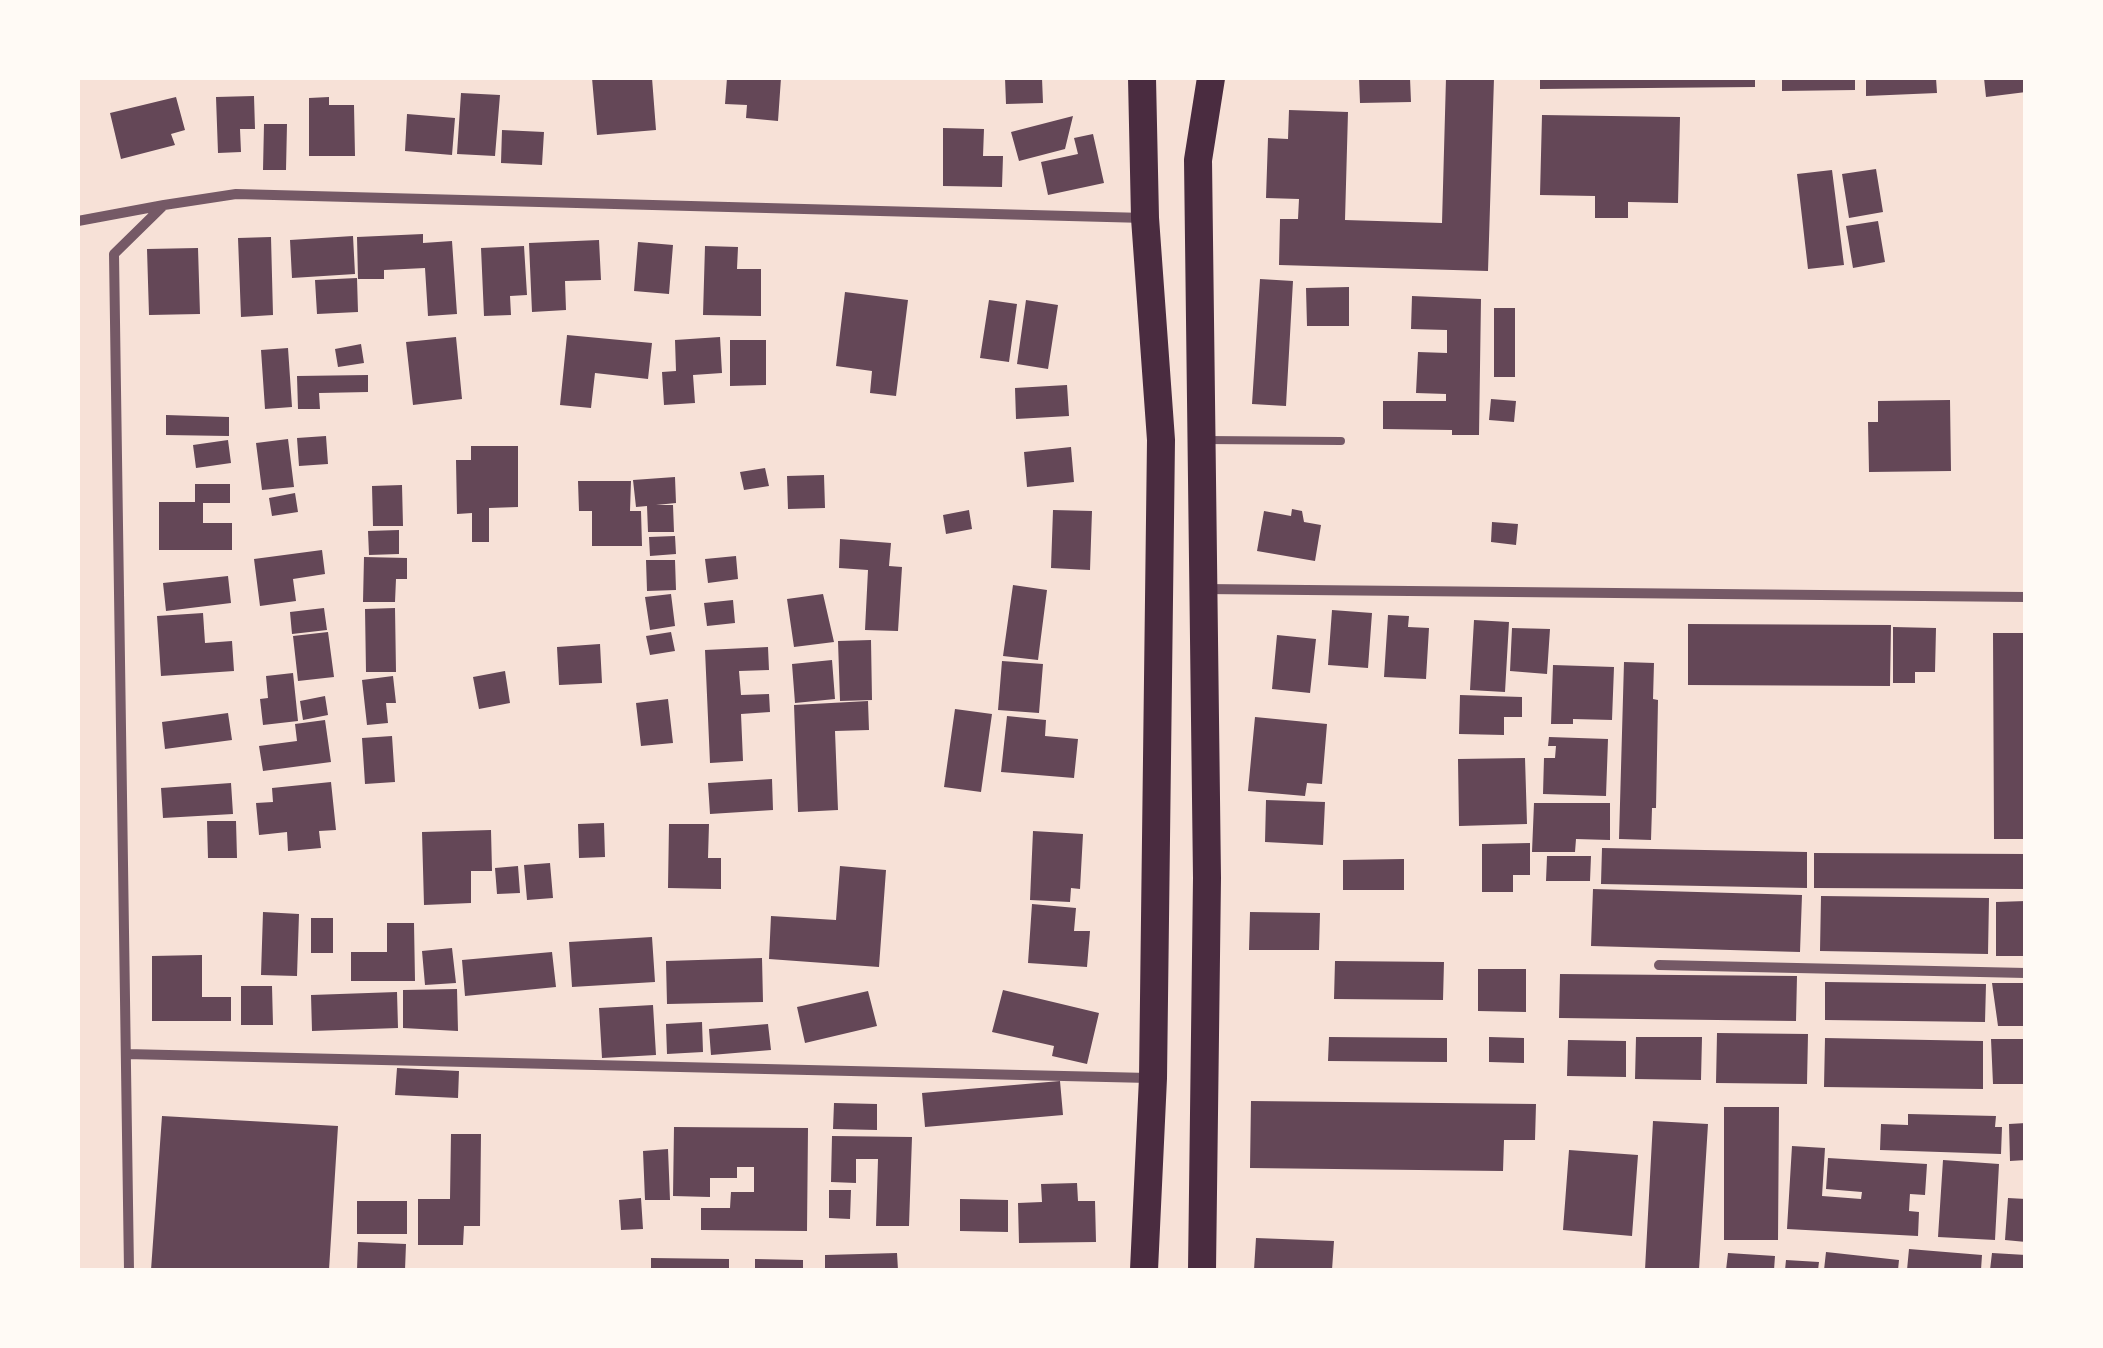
<!DOCTYPE html>
<style>
body{margin:0}
#map{position:relative;width:2103px;height:1348px;overflow:hidden;background:#f7e1d7;font-family:"Space Grotesk",sans-serif}
canvas{display:block}
.frame{position:absolute;inset:0;border:80px solid #fffaf5;pointer-events:none}
</style>
<div id="map">
<canvas width="2103" height="1348"></canvas>
<div class="frame"></div>
</div>
<script>
const ctx = document.querySelector('canvas').getContext('2d');
ctx.lineJoin = 'round';
function fill(path, color) { ctx.fillStyle = color; ctx.fill(path, 'evenodd'); }
function strokePath(path, color, width, dash) { ctx.strokeStyle = color; ctx.lineWidth = width; ctx.lineCap = dash ? 'butt' : 'round'; ctx.setLineDash(dash || []); ctx.stroke(path); }
fill(new Path2D(`
 M592 78H652L656 130 597 135Z
 M727 78H781L778 121 746 118 747 105 725 104Z
 M1005 78H1042L1043 103 1006 104Z
 M1359 78H1410L1411 102 1360 103Z
 M1446 78H1494L1488 271 1279 265 1280 219H1298L1299 199 1266 198 1268 138 1288 139 1289 110 1348 112 1345 220 1442 223Z
 M1540 78H1755V87L1540 89Z
 M1782 78H1855V90L1782 91Z
 M1866 78H1936L1937 93 1866 96Z
 M1984 78H2026V92L1986 97Z
 M461 93 500 95 495 156 457 154Z
 M254 96 255 129H240L241 152 218 153 216 97Z
 M176 97 185 130 171 134 175 145 121 159 110 113Z
 M329 97V105H354L355 156H309V98Z
 M407 114 455 118 452 155 405 151Z
 M1542 115 1680 117 1678 203 1628 202V218H1595V196L1540 195Z
 M1073 116 1065 149 1019 161 1011 132Z
 M264 124H287L286 170H263Z
 M943 128 984 129 983 156H1003L1002 187 943 186Z
 M502 130 544 132 542 165 501 163Z
 M1093 134 1104 183 1048 195 1041 162 1078 154 1074 138Z
 M1876 169 1883 212 1849 218 1842 174Z
 M1832 170 1844 265 1808 269 1797 174Z
 M1878 221 1885 262 1853 268 1846 226Z
 M423 234V243L452 241 457 314 428 316 425 268 384 270V279H358L357 237Z
 M353 236 355 274 292 278 290 240Z
 M271 237 273 315 241 317 238 238Z
 M599 240 601 280 565 281 566 310 532 312 529 243Z
 M638 242 673 245 669 294 634 291Z
 M524 246 527 295 510 296 511 315 484 316 481 248Z
 M705 246 738 247 737 269H761V316L703 315Z
 M198 248 200 314 149 315 147 249Z
 M357 278 358 312 317 314 315 280Z
 M1260 279 1293 281 1286 406 1252 404Z
 M1349 287V326H1307L1306 288Z
 M845 292 908 300 896 396 870 393 872 371 836 366Z
 M1412 296 1481 299 1479 435H1452V430L1383 429V401H1446V394L1416 393 1418 352 1447 353V330L1411 329Z
 M989 300 1017 304 1009 362 980 358Z
 M1026 300 1058 305 1048 369 1017 364Z
 M1494 308H1515V377H1494Z
 M567 335 652 343 648 379 595 373 591 408 560 405Z
 M456 337 462 399 413 405 406 342Z
 M720 337 722 373 693 375 695 403 664 405 662 372 676 371 675 340Z
 M730 340H766V385L730 386Z
 M361 344 364 363 338 367 335 349Z
 M288 348 292 407 265 409 261 350Z
 M368 375V392L319 393 320 409H298L297 376Z
 M1067 385 1069 416 1016 419 1015 388Z
 M1491 399 1516 401 1514 422 1489 420Z
 M1950 400 1951 471 1869 472 1868 422H1878V401Z
 M166 415 229 417V436L166 435Z
 M326 436 328 464 299 466 297 438Z
 M288 439 294 487 262 490 256 443Z
 M228 440 231 463 196 468 193 445Z
 M471 446H518V507L489 508V542H472V513L457 514 456 460H471Z
 M1071 447 1074 482 1027 487 1024 452Z
 M765 468 769 486 744 490 740 472Z
 M824 475 825 508 788 509 787 476Z
 M675 477 676 503 656 505H673L674 532H648L647 506 636 507 633 480Z
 M578 481H631L630 511H641L642 546H592V511H579Z
 M195 484H230V503H203V523H232V550H159V502H195Z
 M402 485 403 526H373L372 486Z
 M295 493 298 512 272 516 269 498Z
 M1292 509 1302 511 1304 522 1321 525 1315 561 1257 551 1264 511 1291 516Z
 M969 510 972 529 946 534 943 515Z
 M1053 510 1092 511 1090 570 1051 568Z
 M1492 522 1518 524 1516 545 1491 542Z
 M399 530V554L369 555 368 531Z
 M675 536 676 554 650 556 649 537Z
 M840 539 891 543 889 566 902 567 898 631 865 630 868 570 839 568Z
 M322 550 325 574 293 579 296 601 260 606 254 559Z
 M736 556 738 579 708 583 705 559Z
 M364 557 407 558V579H396L395 602H363Z
 M646 560H675L676 590 647 591Z
 M228 576 231 603 166 611 163 583Z
 M1013 585 1047 590 1038 660 1003 656Z
 M671 594 675 626 650 630 645 597Z
 M823 594 834 642 794 647 787 599Z
 M733 600 735 623 707 626 704 603Z
 M324 608 327 630 292 634 290 612Z
 M395 608 396 672H366L365 609Z
 M1332 610 1372 613 1368 668 1328 665Z
 M203 613 205 643 232 641 234 671 161 676 157 616Z
 M1388 615 1409 616 1408 627 1429 628 1426 679 1384 677Z
 M1474 620 1509 622 1505 692 1470 690Z
 M1688 624 1891 625 1890 686 1688 685Z
 M1893 627 1936 628 1935 672H1915V683H1893Z
 M1512 628 1550 629 1547 674 1510 671Z
 M328 632 334 677 298 681 293 636Z
 M671 632 675 651 650 655 646 636Z
 M1993 633H2026V839H1994Z
 M1277 635 1316 639 1310 693 1272 689Z
 M871 640 872 700 840 701 838 641Z
 M600 644 602 683 559 685 557 647Z
 M768 647 769 670 739 671 741 695 769 694 770 712 741 714 743 761 710 763 705 650Z
 M832 660 835 699 795 703 792 664Z
 M1002 661 1043 664 1039 713 998 710Z
 M1624 662 1654 663 1653 699 1658 700 1656 808H1652L1651 840 1619 839Z
 M1553 665 1614 667 1612 720 1573 719V724H1551Z
 M505 671 510 703 479 709 473 677Z
 M293 673 298 721 263 725 260 699 268 698 266 676Z
 M393 676 396 703H386L388 723 367 725 362 680Z
 M1460 695 1522 697V717H1504V735L1459 734Z
 M325 696 328 715 303 720 300 701Z
 M668 699 673 743 641 746 636 703Z
 M868 701 869 730 835 731 838 810 798 812 794 705Z
 M955 709 992 714 981 792 944 787Z
 M228 713 232 740 165 749 162 722Z
 M1007 716 1046 720 1045 736 1078 739 1074 778 1001 772Z
 M1255 717 1327 724 1322 784 1307 783 1305 796 1248 791Z
 M325 720 331 762 263 771 259 746 297 741 295 724Z
 M392 736 395 782 365 784 362 738Z
 M1549 737 1608 739 1606 796 1543 794 1544 758H1555L1556 746H1548Z
 M1525 758 1527 824 1459 826 1458 759Z
 M772 779 773 810 710 814 708 783Z
 M331 782 336 830 319 831 321 848 288 851 287 832 259 835 256 803 273 802 272 788Z
 M231 783 233 814 163 818 161 788Z
 M1266 800 1325 802 1323 845 1265 842Z
 M1534 803H1610V840L1576 839 1575 852H1532Z
 M207 821H236L237 858H208Z
 M604 823 605 857 579 858 578 824Z
 M669 824H709L708 858H721V889L668 888Z
 M491 830 492 871H471V903L424 905 422 832Z
 M1033 831 1083 834 1080 889 1071 888 1070 902 1030 900Z
 M1530 843V875H1513V892H1482V844Z
 M1602 848 1807 852V888L1601 884Z
 M1814 853 2026 854V889L1814 888Z
 M1547 856H1591L1590 881H1546Z
 M1404 859V890H1343V860Z
 M550 863 553 898 527 900 524 865Z
 M518 866 520 893 497 894 495 868Z
 M840 866 886 870 879 967 769 959 771 916 836 920Z
 M1593 889 1802 895 1800 952 1591 946Z
 M1821 896 1989 898 1988 954 1820 951Z
 M2026 901V956H1996V902Z
 M1032 904 1076 908 1074 931H1090L1087 967 1028 963Z
 M263 912 299 914 297 976 261 975Z
 M1250 912 1320 913 1319 950H1249Z
 M311 918H333V953H311Z
 M387 923H414L415 981H351V952H387Z
 M652 937 655 982 572 987 569 942Z
 M452 948 456 983 425 985 422 951Z
 M552 952 556 987 465 996 462 960Z
 M202 955V997H231V1021H152V956Z
 M762 958 763 1002 667 1004 666 961Z
 M1335 961 1444 962 1443 1000 1334 999Z
 M1478 969H1526V1012L1478 1011Z
 M1560 974 1797 976 1796 1021 1559 1018Z
 M1825 982 1986 984 1985 1022 1825 1020Z
 M1992 983H2026V1026H1998Z
 M241 986H272L273 1025H241Z
 M457 989 458 1031 403 1028V990Z
 M1003 990 1099 1013 1087 1064 1052 1056 1054 1046 992 1032Z
 M868 991 877 1026 805 1043 797 1007Z
 M397 992 398 1028 312 1031 311 995Z
 M653 1005 656 1055 602 1058 599 1008Z
 M702 1022 703 1052 667 1054 666 1024Z
 M768 1024 771 1050 711 1055 709 1029Z
 M1717 1033 1808 1034 1807 1084 1716 1083Z
 M1329 1037 1447 1038V1062L1328 1061Z
 M1489 1037 1524 1038V1063L1489 1062Z
 M1636 1037H1702L1701 1080 1635 1079Z
 M1825 1038 1983 1041V1089L1824 1087Z
 M1991 1039H2026V1084H1993Z
 M1568 1040 1626 1041V1077L1567 1076Z
 M397 1068 459 1071 458 1098 395 1095Z
 M1060 1081 1063 1115 925 1127 922 1093Z
 M1251 1101 1536 1104 1535 1140H1504L1503 1171 1250 1168Z
 M834 1103 877 1104V1130L833 1129Z
 M1724 1107H1779L1778 1240H1724Z
 M1908 1114 1996 1116 1995 1127H2002L2001 1154 1880 1150 1881 1124 1908 1125Z
 M162 1116 338 1126 329 1270H151Z
 M1653 1121 1708 1124 1699 1270H1645Z
 M2026 1123V1160L2010 1161 2009 1124Z
 M674 1127 808 1128 807 1231 701 1230V1208H730L731 1192H754V1167H737V1178H710V1197L673 1196Z
 M451 1134H481L480 1226H464L463 1245H418V1199H450Z
 M832 1136 912 1137 909 1226H876L878 1159H856V1183L831 1182Z
 M1792 1146 1825 1148 1822 1196 1861 1199 1862 1192 1826 1189 1828 1158 1927 1164 1925 1195 1910 1194 1909 1211 1919 1212 1918 1236 1787 1229Z
 M668 1149 670 1200H645L643 1151Z
 M1569 1150 1638 1155 1632 1236 1563 1230Z
 M1943 1160 1999 1164 1995 1240 1938 1237Z
 M1077 1183 1078 1201H1095L1096 1242 1019 1243 1018 1203 1042 1202 1041 1184Z
 M829 1190H851L850 1219 829 1218Z
 M641 1198 643 1229 621 1230 619 1200Z
 M2008 1198 2026 1199V1242L2005 1240Z
 M960 1199 1008 1200V1232L960 1231Z
 M357 1201H407V1234H357Z
 M1256 1238 1334 1241 1332 1270H1254Z
 M358 1242 406 1244 405 1270H357Z
 M1909 1249 1982 1255 1981 1270H1907Z
 M1826 1252 1899 1260 1898 1270H1824Z
 M897 1253 898 1270H825V1255Z
 M1728 1253 1775 1256 1774 1270H1726Z
 M1992 1253 2026 1255V1270H1990Z
 M651 1258 729 1259V1270H651Z
 M755 1259 803 1260V1270H755Z
 M1786 1260 1819 1262 1818 1270H1785Z`), '#644757');
strokePath(new Path2D(`
 M1205 440 1341 441`), '#755966', 8);
strokePath(new Path2D(`
 M78 221 164 205
 M1204 589 2026 597
 M1659 965 2026 973
 M126 1054 1149 1078
 M129 1270 114 254 164 205 236 194 1145 218`), '#755966', 10);
strokePath(new Path2D(`
 M1142 78 1145 218 1161 440 1153 1078 1144 1270
 M1202 1270 1207 878 1198 160 1211 78`), '#4a2c40', 28);
</script>
